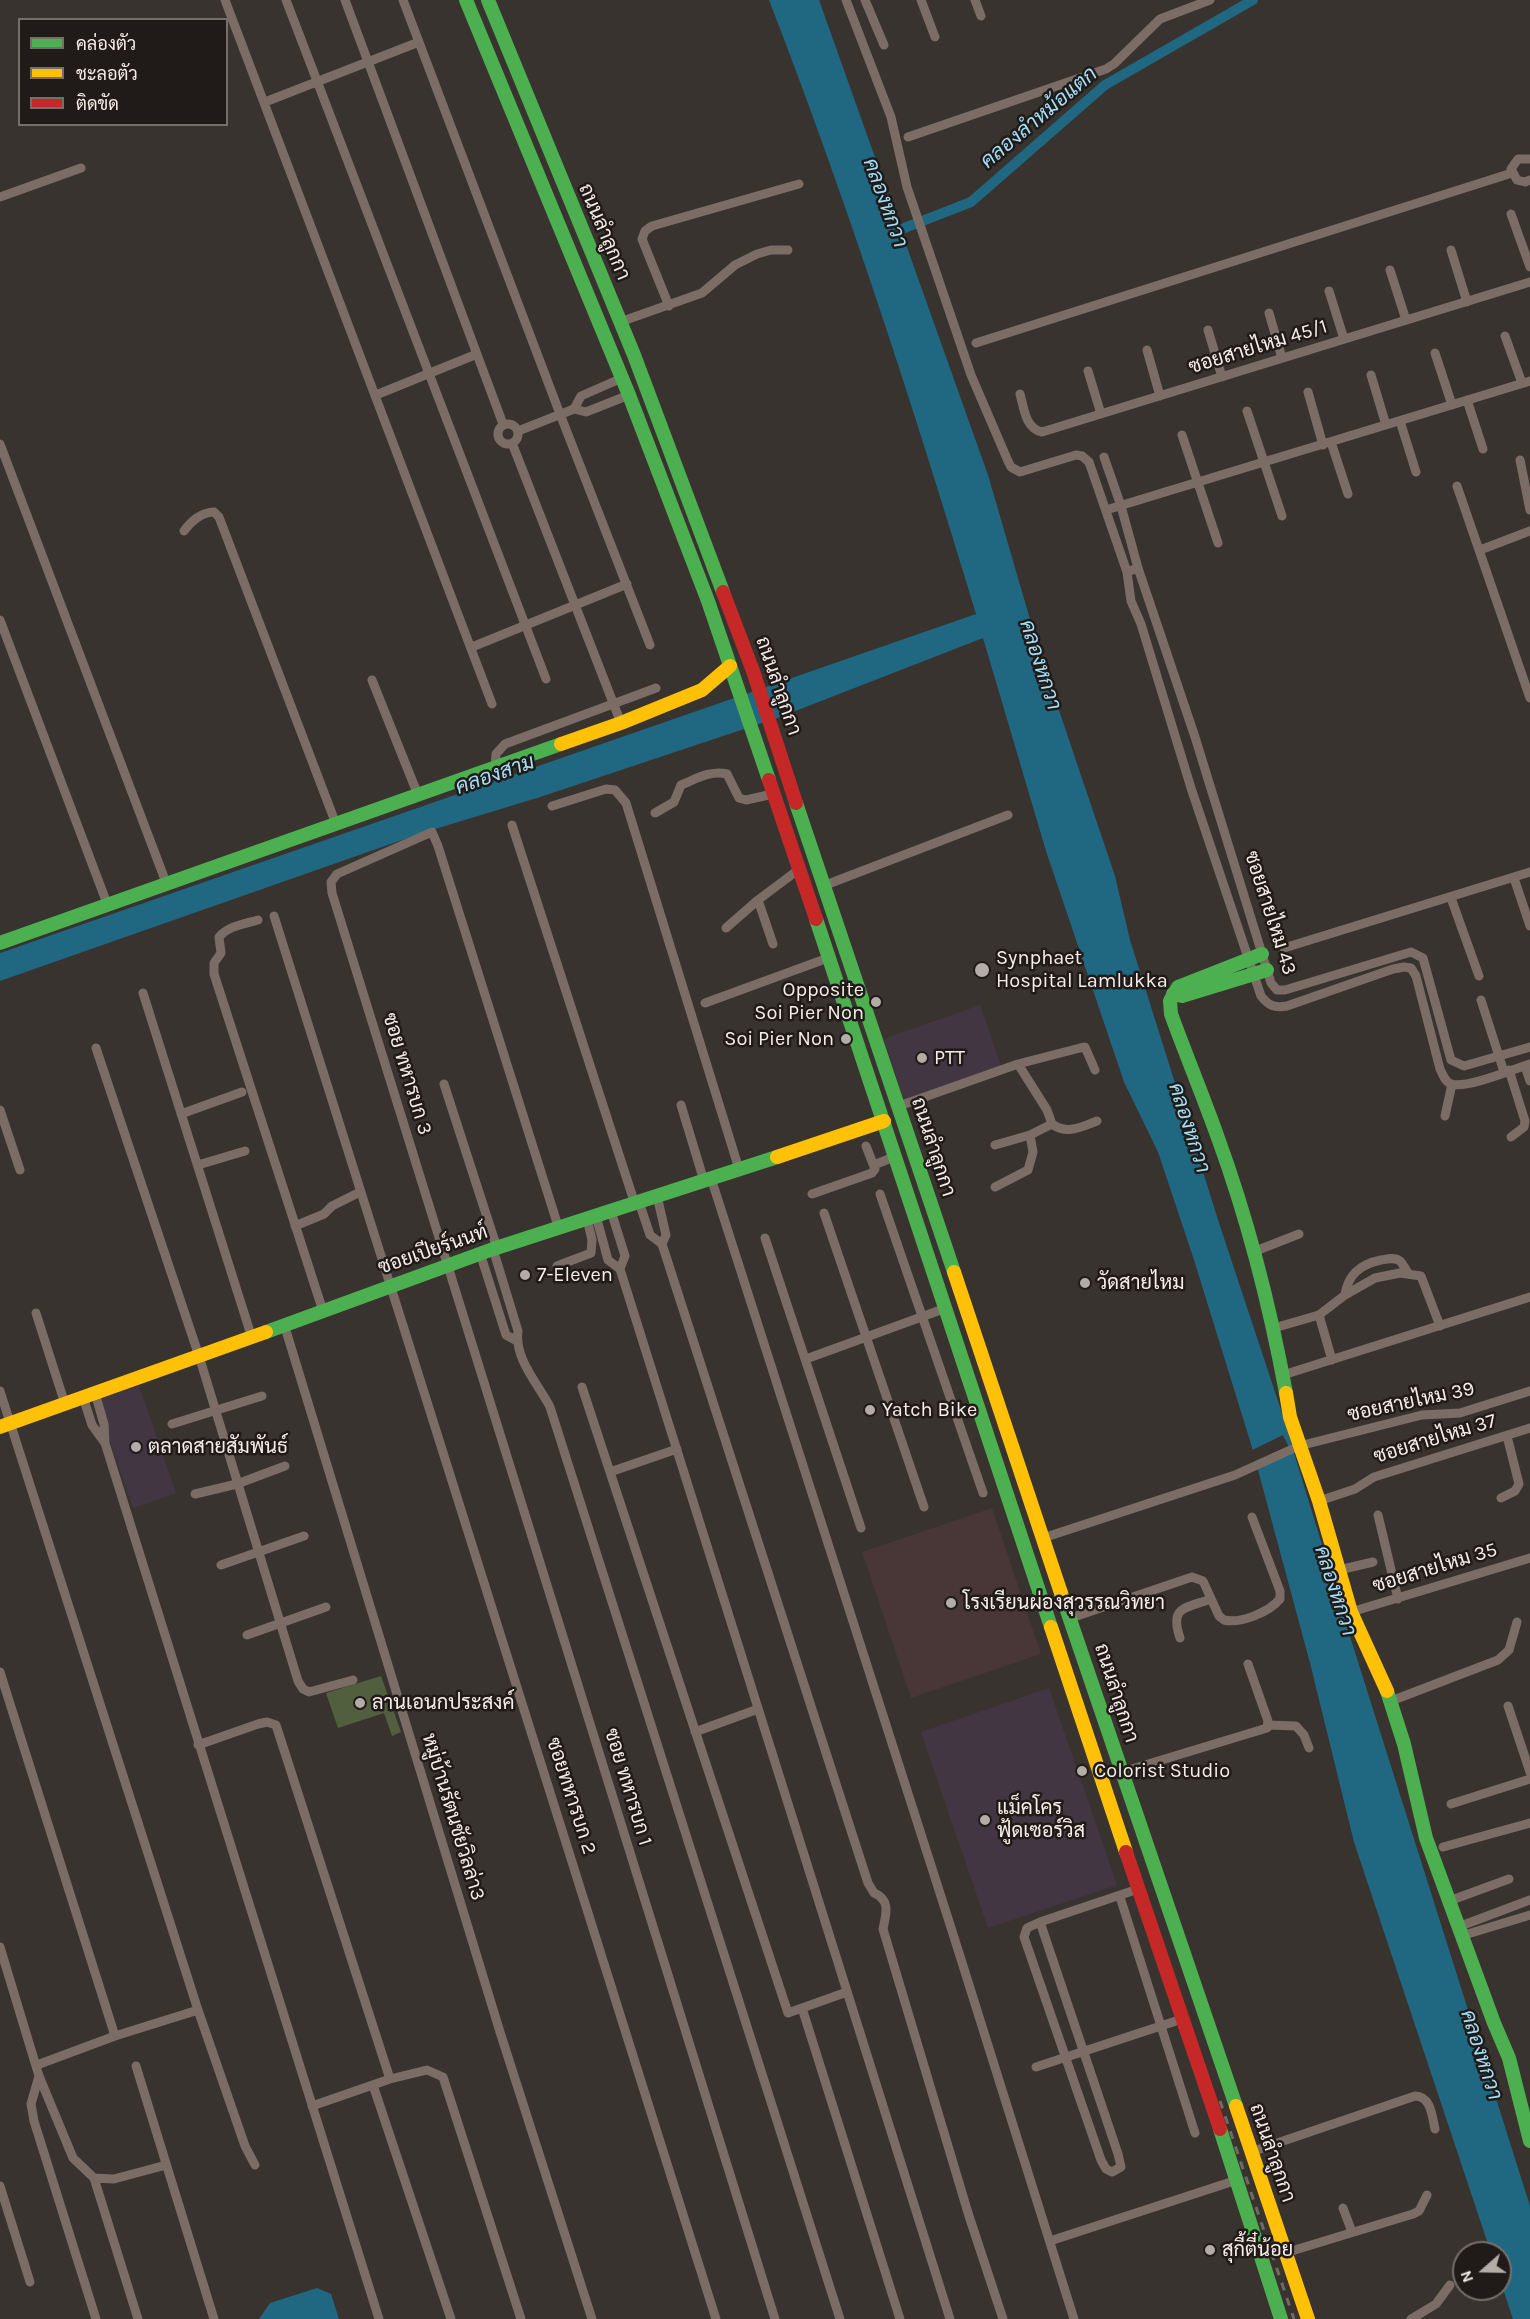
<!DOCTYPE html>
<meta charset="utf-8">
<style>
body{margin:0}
#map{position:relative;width:1530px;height:2319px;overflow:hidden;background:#39332f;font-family:Karla,Sarabun,sans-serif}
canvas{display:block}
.legend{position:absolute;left:18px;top:18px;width:210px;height:108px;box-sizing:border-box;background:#201b18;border:2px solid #756f6b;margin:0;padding:8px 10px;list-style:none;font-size:18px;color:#f4ede8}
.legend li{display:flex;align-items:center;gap:12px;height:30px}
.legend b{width:30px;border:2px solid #756f6b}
.north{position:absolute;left:1452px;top:2241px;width:60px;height:60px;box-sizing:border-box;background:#201b18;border:2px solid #756f6b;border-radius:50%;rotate:250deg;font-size:16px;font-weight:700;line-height:24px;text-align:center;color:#f4ede8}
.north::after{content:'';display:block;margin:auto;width:21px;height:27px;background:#b3aca7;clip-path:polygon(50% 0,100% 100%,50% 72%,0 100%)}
</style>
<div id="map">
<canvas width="1530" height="2319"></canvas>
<ul class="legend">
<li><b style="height:8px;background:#4caf50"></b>คล่องตัว</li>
<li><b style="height:8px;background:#ffc107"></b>ชะลอตัว</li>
<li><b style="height:8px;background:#c62828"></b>ติดขัด</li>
</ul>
<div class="north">N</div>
</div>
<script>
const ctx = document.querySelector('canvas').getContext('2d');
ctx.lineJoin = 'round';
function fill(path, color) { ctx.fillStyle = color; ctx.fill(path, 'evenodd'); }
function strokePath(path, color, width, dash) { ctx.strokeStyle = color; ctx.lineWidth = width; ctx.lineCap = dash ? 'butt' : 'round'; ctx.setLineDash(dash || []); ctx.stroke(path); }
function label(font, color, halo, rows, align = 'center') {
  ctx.font = font + ' Karla,Sarabun,sans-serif'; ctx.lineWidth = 5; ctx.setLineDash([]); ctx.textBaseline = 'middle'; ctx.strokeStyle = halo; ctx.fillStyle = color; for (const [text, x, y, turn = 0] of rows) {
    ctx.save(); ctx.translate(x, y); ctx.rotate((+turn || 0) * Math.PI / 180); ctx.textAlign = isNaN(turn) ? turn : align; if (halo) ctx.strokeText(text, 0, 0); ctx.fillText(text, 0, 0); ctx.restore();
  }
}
fill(new Path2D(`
 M980 1005 1001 1066 904 1100 884 1039Z
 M139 1386 176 1493 133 1508 96 1400Z
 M1049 1688 1117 1885 988 1928 921 1732Z`), '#433643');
fill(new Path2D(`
 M992 1508 1041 1654 911 1698 862 1552Z`), '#493636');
fill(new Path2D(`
 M381 1676 401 1732 392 1736 384 1713 338 1728 326 1693Z`), '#525f3f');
fill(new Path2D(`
 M769 0H819L988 475 1041 657 1115 876 1130 940 1220 1226 1281 1410 1347 1627 1530 2206V2319H1513L1500 2280V2253H1491L1354 1842 1310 1663 1251 1444 1194 1260 1158 1152 1124 1082 1046 851 983 638 780 717 537 798 422 833 0 981V953L976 614C914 408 847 201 769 0Z
 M317 2288 331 2294 339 2319H259L270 2303Z`), '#206782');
fill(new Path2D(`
 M1283 1435 1289 1447 1253 1464 1250 1451Z`), '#39332f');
strokePath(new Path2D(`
 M889 234 971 202 1105 85 1253 0`), '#206782', 10);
strokePath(new Path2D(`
 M225 0 492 704
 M286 0 546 679
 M345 0 503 424
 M403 0 560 414 650 645
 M846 0 891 117 907 187 971 375 1008 461 1011 467 1020 472 1076 455 1082 456 1089 462 1127 572 1131 601 1141 624 1191 788 1261 996C1269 1006 1274 1008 1287 1006L1393 969 1404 967 1411 968 1416 976 1440 1069C1443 1075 1445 1082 1451 1084 1467 1089 1513 1069 1530 1064
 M865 0 884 45
 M921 0 935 37
 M975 0 981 16
 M265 102 419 42
 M908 137 1106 69 1114 64 1160 19 1210 0
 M1530 159H1518L1511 169 1517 180 1525 182 1530 180
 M0 197 81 168
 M1511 214 1530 267
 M1451 250 1467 302
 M1390 270 1406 320
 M1329 291 1344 339
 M669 306 642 239 645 231 652 226 799 184
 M1269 313 1282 358
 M620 322 702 293 735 265 757 254 771 250H788
 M1208 330 1222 377
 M1505 336 1522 383
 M976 343 1512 173
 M1147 350 1160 396
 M1435 353 1452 405
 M1088 371 1101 414
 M1371 375 1386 425
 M1308 392 1323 445
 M1020 394C1024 408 1025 428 1042 432L1530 282
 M376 395 477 354
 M1467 400 1483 449
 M574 409 581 396 622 378
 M1247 411 1282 516
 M1400 421 1416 472
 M498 434a10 10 0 1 1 20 0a10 10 0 1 1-20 0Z
 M518 431 574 409 586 412 629 395
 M1182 435 1218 543
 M1331 442 1348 494
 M512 443 621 723
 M0 444 167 885
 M1104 457 1121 506 1138 568
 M1520 460 1530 510
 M1457 486 1530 698
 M1106 510 1530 381
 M184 531C191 521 202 512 214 512L219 517 336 824
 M1480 550 1530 531
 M1127 572 1138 568 1195 737 1267 970 1271 983 1277 990H1285L1411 952 1423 958 1451 1060 1464 1066 1530 1047
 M0 620 108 906
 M472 647 627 584
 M372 680 418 795
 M495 768 496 754 505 744 656 688
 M552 806 606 789 615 790 626 803 739 1169
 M655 813 674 802 681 785C696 779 710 770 727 774L739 798 746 800 773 794
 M512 825 635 1204
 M1514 878 1530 926
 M823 886 1008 815
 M1451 898 1479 976
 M758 900 773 944
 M274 916 716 2319
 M258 920C244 924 228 926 219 937L221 953 214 963V974L323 1311
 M726 928 758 900 798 870
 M1284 948 1530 872
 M143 993 252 1338
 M1481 1000 1504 1072
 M705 1003 828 958
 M96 1048 199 1356 298 1681 303 1689 309 1692 353 1680
 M1525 1066 1530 1081
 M1509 1070 1525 1121 1524 1127 1511 1137
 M444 1084 497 1248
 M681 1105 704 1181
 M899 1106 1018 1064 1080 1048 1085 1047 1095 1070
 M0 1110 20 1170
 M181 1114 242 1092
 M1445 1116 1452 1084
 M1052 1124C1067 1135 1081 1127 1097 1121
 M995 1145 1030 1135
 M198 1165 245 1151
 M874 1165 896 1156
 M711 1178 954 1937 1074 2319
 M995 1187 1028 1170 1033 1152 1030 1135 1052 1124 1047 1110 1018 1064
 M812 1194 872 1173 875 1169 866 1146
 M880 1194 983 1493
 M657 1196 666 1235 662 1244
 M639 1202 650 1235 662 1244 868 1883 874 1893C891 1900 886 1914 883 1929L969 2216 1003 2319
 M824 1213 924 1507
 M596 1216 608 1260 620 1269 625 1256 611 1211
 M295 1226 324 1214 332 1206 360 1192
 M559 1229 438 846 432 832 337 874 331 882 332 893 775 2319
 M765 1238 861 1528
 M493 1249 518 1331C514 1358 538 1384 550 1407L840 2319
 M1253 1252 1299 1234
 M480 1253 506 1335 517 1341
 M557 1266 591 1253 592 1240 587 1219
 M620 1269 950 2319
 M1345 1295C1348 1274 1361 1264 1381 1260 1387 1259 1394 1257 1400 1261 1403 1264 1406 1270 1408 1273
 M36 1313 65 1404
 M1319 1315 1332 1360
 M284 1324 500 2032 592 2319
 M1274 1328 1319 1315 1345 1295 1375 1278 1400 1273 1421 1276 1440 1326
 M806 1359 946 1308
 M1283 1375 1530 1297
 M582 1387 788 2013 847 1992
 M0 1391 198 2010 245 2146 255 2165
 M95 1393 104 1424 105 1443 379 2319
 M83 1397 92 1425 105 1443
 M172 1424 262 1396
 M610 1472 677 1449
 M195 1494 237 1484 285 1466
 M1501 1498 1515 1491 1519 1484 1507 1436
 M1319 1501 1355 1489 1374 1477 1530 1428
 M1378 1515 1398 1599
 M1043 1538 1235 1475 1299 1446 1422 1415 1460 1413 1530 1391
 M221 1565 304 1536
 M1339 1570 1373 1562
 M1351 1612 1530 1558
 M1071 1618 1192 1577 1203 1581 1219 1616 1224 1620C1241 1624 1269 1612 1280 1599V1591L1252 1517
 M247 1635 326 1607
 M1180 1638C1169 1606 1186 1608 1211 1599
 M0 1672 115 2036
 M1391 1701 1498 1660 1509 1650 1517 1622
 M1508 1706 1530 1772
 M1268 1725 1296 1726 1304 1735 1309 1748
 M695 1732 758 1709
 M198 1745 258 1724 267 1722 276 1725 390 2079
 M1122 1772 1267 1728 1268 1721 1248 1664
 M1451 1804 1530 1779
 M1443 1847 1530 1823
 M1120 1897 1195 2133
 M1449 1901 1509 1879
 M1040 1922 1118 2154 1121 2167 1112 2172 1106 2169 1101 2160 1024 1937 1027 1928 1040 1922 1138 1889
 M1458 1927 1530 1900
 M1461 1936 1530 1915
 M0 1947 39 2076 73 2158 94 2178 114 2179 166 2165
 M802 2008 900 2319
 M37 2065 115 2036 198 2010
 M136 2066 214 2319
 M1036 2067 1182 2019
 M39 2076 31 2104 34 2121 96 2319
 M373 2085 451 2319
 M312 2106 390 2079 427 2070 443 2077 521 2319
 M1251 2152 1415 2096C1431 2096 1432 2116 1435 2129
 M94 2178 138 2319
 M0 2186 30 2282
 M1343 2208 1352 2232
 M1050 2241 1237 2180
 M1285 2253 1413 2214 1419 2211 1427 2195
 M1411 2319 1436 2304 1450 2285`), '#7b6d66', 9);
strokePath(new Path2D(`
 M466 0 629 395 708 601 769 780
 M488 0 634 355 723 592
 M796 803 954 1272
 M816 919 1051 1627
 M0 943 561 744
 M1262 954 1178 987 1170 1001 1171 1014C1186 1055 1203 1096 1218 1138 1248 1220 1270 1307 1286 1393
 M1173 994 1182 996 1267 970
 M266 1332 493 1249 777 1157
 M1061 1593 1236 2106
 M1387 1691 1404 1744 1426 1838 1494 2023 1509 2058 1530 2141
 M1220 2129 1281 2319`), '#4caf50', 14);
strokePath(new Path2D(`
 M561 744 621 723 702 690 730 666
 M777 1157 884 1121
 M954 1272 1061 1593
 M1286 1393 1290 1417 1319 1501 1351 1612 1387 1691
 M0 1427 266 1332
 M1051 1627 1126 1852
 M1236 2106 1308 2319`), '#ffc107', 14);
strokePath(new Path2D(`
 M723 592 753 671 796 803
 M769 780 816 919
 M1126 1852 1220 2129`), '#c62828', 14);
strokePath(new Path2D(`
 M1220 2101 1294 2319`), '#726a65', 3, [8, 8]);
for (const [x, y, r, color] of [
 [982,970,8,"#b3aca7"],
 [876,1002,6,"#b3aca7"],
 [846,1039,6,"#b3aca7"],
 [922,1058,6,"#b3aca7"],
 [525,1275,6,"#b3aca7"],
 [1085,1283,6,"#b3aca7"],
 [870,1410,6,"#b3aca7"],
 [136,1447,6,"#b3aca7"],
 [951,1603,6,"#b3aca7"],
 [360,1703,6,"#b3aca7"],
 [1082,1771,6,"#b3aca7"],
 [985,1820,6,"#b3aca7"],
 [1210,2250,6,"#b3aca7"]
]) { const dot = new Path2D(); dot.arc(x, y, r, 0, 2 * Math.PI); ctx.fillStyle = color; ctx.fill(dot); strokePath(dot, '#201b18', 2); }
label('20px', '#f4ede8', '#201b18', [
 ["ถนนลำลูกกา",604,232,67],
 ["ซอยสายไหม 45/1",1258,347,-17],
 ["ถนนลำลูกกา",778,686,71],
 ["ซอยสายไหม 43",1270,913,72],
 ["ซอย ทหารบก 3",407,1074,73],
 ["ถนนลำลูกกา",933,1147,72],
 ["ซอยเปียร์นนท์",433,1250,-19],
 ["ซอยสายไหม 39",1411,1402,-12],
 ["ซอยสายไหม 37",1435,1439,-17],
 ["ซอยสายไหม 35",1435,1568,-17],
 ["ถนนลำลูกกา",1116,1693,72],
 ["ซอย ทหารบก 1",628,1787,73],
 ["ซอยทหารบก 2",571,1796,72],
 ["หมู่บ้านรัตนชัยวิลล่า3",453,1817,73],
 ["ถนนลำลูกกา",1272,2153,71]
]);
label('20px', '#f4ede8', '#201b18', [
 ["Synphaet",996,958],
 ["Hospital Lamlukka",996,981],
 ["Opposite",864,990,"right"],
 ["Soi Pier Non",864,1013,"right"],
 ["Soi Pier Non",834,1039,"right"],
 ["PTT",934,1058],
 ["7-Eleven",537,1275],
 ["วัดสายไหม",1097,1283],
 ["Yatch Bike",882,1410],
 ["ตลาดสายสัมพันธ์",148,1447],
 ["โรงเรียนผ่องสุวรรณวิทยา",963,1603],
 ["ลานเอนกประสงค์",372,1703],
 ["Colorist Studio",1094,1771],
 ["แม็คโคร",997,1808],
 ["ฟู้ดเซอร์วิส",997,1831],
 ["สุกี้ตี๋น้อย",1222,2250]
], 'left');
label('italic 21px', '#a3def8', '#201b18', [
 ["คลองลำหม้อแตก",1039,118,-40],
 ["คลองหกวา",885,203,70],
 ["คลองหกวา",1040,665,72],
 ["คลองสาม",495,775,-19],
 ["คลองหกวา",1189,1128,72],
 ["คลองหกวา",1335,1591,72],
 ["คลองหกวา",1481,2055,72]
]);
</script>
